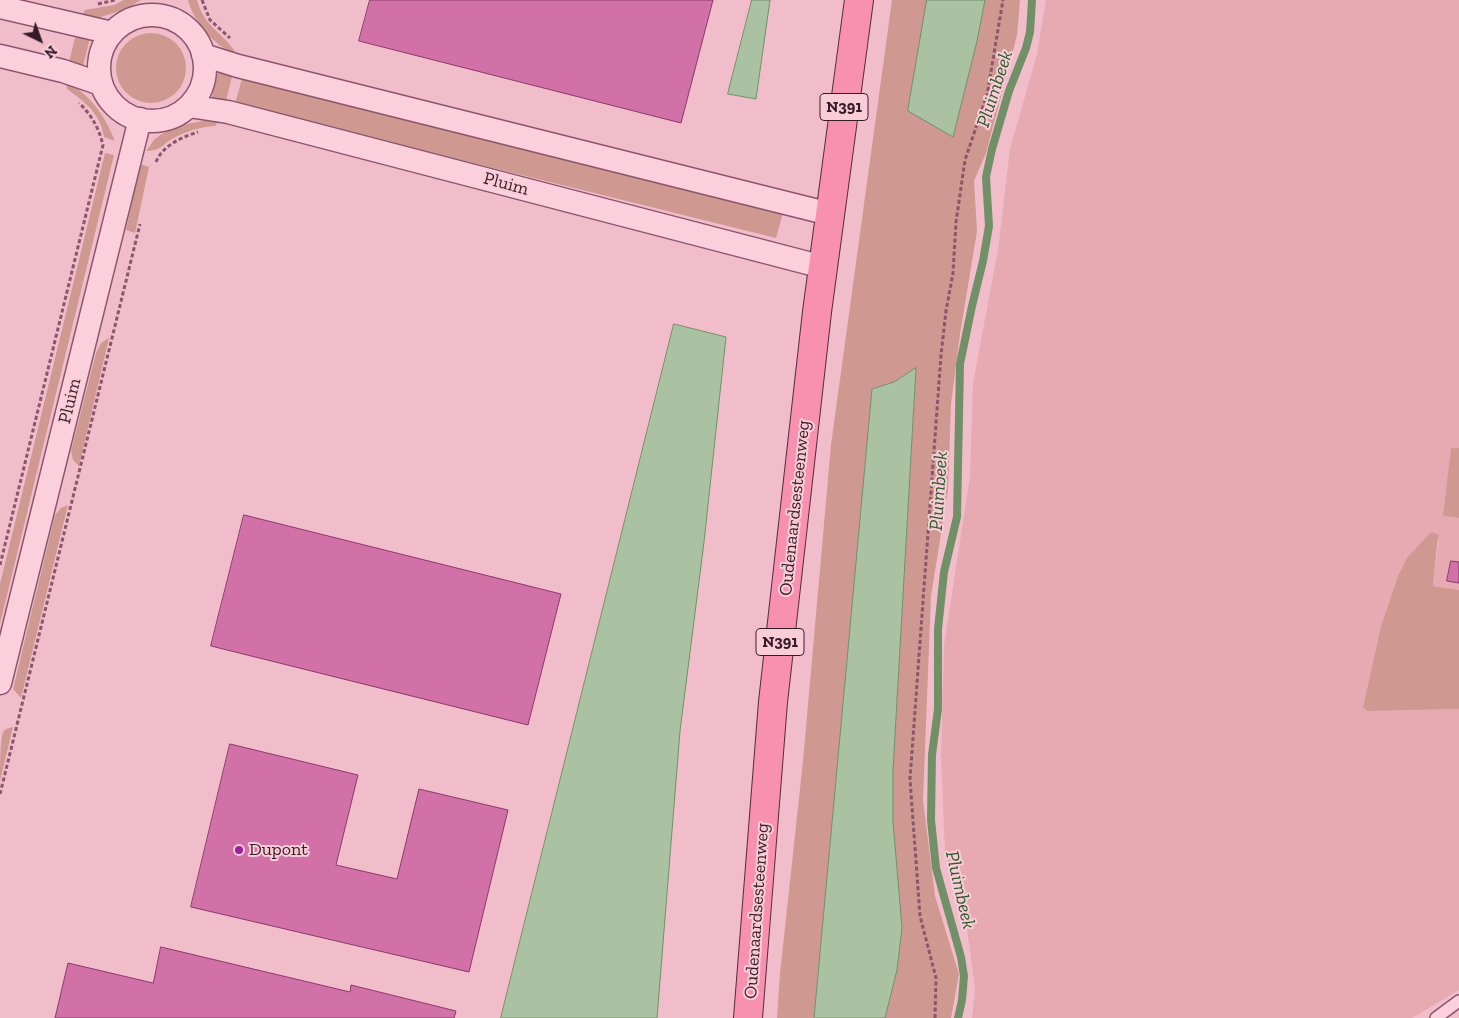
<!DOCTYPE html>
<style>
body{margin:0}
#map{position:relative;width:1459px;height:1018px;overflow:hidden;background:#f1bdcb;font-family:"Zilla Slab",serif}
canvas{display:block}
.north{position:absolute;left:15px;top:15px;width:50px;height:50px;-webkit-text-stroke:4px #f8cdd8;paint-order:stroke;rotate:138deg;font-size:14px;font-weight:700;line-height:20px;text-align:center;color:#381b29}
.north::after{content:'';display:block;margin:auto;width:18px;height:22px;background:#381b29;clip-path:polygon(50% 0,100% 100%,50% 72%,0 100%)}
</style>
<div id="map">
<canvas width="1459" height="1018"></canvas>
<div class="north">N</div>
</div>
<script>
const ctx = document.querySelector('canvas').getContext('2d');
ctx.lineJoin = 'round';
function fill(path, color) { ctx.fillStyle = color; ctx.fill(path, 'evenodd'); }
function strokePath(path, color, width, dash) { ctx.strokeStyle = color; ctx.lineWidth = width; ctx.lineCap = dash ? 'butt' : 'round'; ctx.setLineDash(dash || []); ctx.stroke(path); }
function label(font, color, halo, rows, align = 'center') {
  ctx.font = font + ' "Zilla Slab",serif'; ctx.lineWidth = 4; ctx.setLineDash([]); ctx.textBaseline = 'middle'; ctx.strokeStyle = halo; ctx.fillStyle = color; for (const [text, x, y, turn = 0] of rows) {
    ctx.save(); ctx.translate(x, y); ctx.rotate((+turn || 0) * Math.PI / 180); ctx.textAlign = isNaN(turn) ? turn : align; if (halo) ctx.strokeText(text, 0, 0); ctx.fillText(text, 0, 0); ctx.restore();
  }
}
fill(new Path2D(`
 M1046 0H1459V448H1452L1443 516 1459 518V590L1433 586 1439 535 1398 576 1381 626 1363 707 1367 711 1459 709V990L1412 1018H972L975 990 967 928 945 852 941 757 944 645 970 476 973 383 998 250 1010 149 1037 54Z`), '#e7aab3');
fill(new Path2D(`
 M124 0H141L128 8 98 18 82 16 85 10 114 5Z
 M188 0H197C204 28 225 33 237 55 214 45 195 25 188 0Z
 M892 0H927L908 110 953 137 977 41 985 0H1020L1017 35 986 153 974 181 977 231 960 334 951 404 948 490 931 596 923 800 935 896 959 974 951 1018H885L897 970 902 928 893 822V770L916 369 894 382 872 389 814 1018H777L780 974 803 761 831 445Z
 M116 68a35 35 0 1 1 70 0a35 35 0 1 1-70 0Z
 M76 34 90 38 83 66 69 62Z
 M219 69 233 73 226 101 212 97Z
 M243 75 784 209 776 238 235 104Z
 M66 81C91 96 104 114 115 141L104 137C100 113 86 103 67 89Z
 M204 121 218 122 215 126C200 127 187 131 174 138 160 145 164 150 146 151 149 148 151 144 153 141 165 129 188 123 204 121Z
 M105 153 114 155 0 624V584Z
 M140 164 149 167 135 233 126 230Z
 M109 338 79 466 73 460 71 451 96 353 101 343Z
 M1451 448H1459V518L1443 516Z
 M68 505 21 698 13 689 55 515 61 508Z
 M1431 532 1439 535 1437 544 1433 586 1459 590V709L1367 711 1363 707 1381 626 1398 576 1407 558Z
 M13 727 0 781C0 770 0 740 3 732 5 729 9 728 13 727Z`), '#cf9890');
const water = new Path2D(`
 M752 0H770L756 99 728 94Z
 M927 0H985L977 41 953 137 908 111Z
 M674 324 726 337 704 542 680 731 657 1018H501Z
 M916 368 893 770V822L902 928 897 970 885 1018H814L872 389 894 382Z`);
fill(water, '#aac2a1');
strokePath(water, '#719068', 1);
strokePath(new Path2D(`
 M958 1018 962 1000 964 976 961 957 936 868 931 820 932 755 938 709V629L944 572 957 517 960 364 972 306 983 261 989 226 986 177 992 149 1009 91 1026 48 1030 32 1032 0`), '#719068', 8);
const building = new Path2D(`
 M370 0H713L681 123 359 41Z
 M244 515 561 594 528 725 211 646Z
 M1451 561 1459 562V583L1447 581Z
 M230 744 358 775 336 865 397 879 419 789 508 810 469 972 191 907Z
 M161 947 350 992 351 985 456 1011 454 1018H55L68 963 153 983Z`);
fill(building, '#d270a8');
strokePath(building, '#8a3969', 1);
const lane = new Path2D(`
 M1436 1018 1459 1001`);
const street = new Path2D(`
 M0 7 112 33
 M99 68a53 53 0 1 1 106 0a53 53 0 1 1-106 0Z
 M203 55 238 66 830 214
 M0 56 63 71 101 84
 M189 106 228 112 823 267
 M0 683 140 119`);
const primary = new Path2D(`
 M748 1018 773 702 817 312 859 0`);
strokePath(lane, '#8a556d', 14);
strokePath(street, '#8a556d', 25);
strokePath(primary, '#572a41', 30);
strokePath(new Path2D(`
 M202 0 210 20 230 38
 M98 4 115 0
 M156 162C162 146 182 137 198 132
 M0 565 103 145C99 129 92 115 79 103
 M0 794 140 224
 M935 1018 936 978 920 916 910 779 941 355 946 311 953 273 956 222 965 160 987 95 1003 0`), '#8a556d', 3, [4, 2.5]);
strokePath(lane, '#fbd0dc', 11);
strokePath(street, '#fbd0dc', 22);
strokePath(primary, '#f891af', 28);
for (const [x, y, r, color] of [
 [239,850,5,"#9d219c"]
]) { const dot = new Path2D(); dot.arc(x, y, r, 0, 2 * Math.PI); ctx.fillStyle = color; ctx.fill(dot); strokePath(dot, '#f8cdd8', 2); }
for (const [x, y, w] of [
 [844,107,48],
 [780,642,48]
]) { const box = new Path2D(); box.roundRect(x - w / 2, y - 13.5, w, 27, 4); ctx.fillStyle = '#f8cdd8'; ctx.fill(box); strokePath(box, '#381b29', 1); }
label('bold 16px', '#381b29', null, [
 ["N391",844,107],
 ["N391",780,642]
]);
label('18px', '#381b29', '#f8cdd8', [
 ["Pluim",506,184,15],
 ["Pluim",70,401,-76],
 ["Oudenaardsesteenweg",795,508,-84],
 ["Oudenaardsesteenweg",757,911,-86]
]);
label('18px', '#381b29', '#f8cdd8', [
 ["Dupont",249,850]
], 'left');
label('italic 19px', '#2b5929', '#f8cdd8', [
 ["Pluimbeek",995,89,-72],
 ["Pluimbeek",939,491,-86],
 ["Pluimbeek",960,890,77]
]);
</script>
